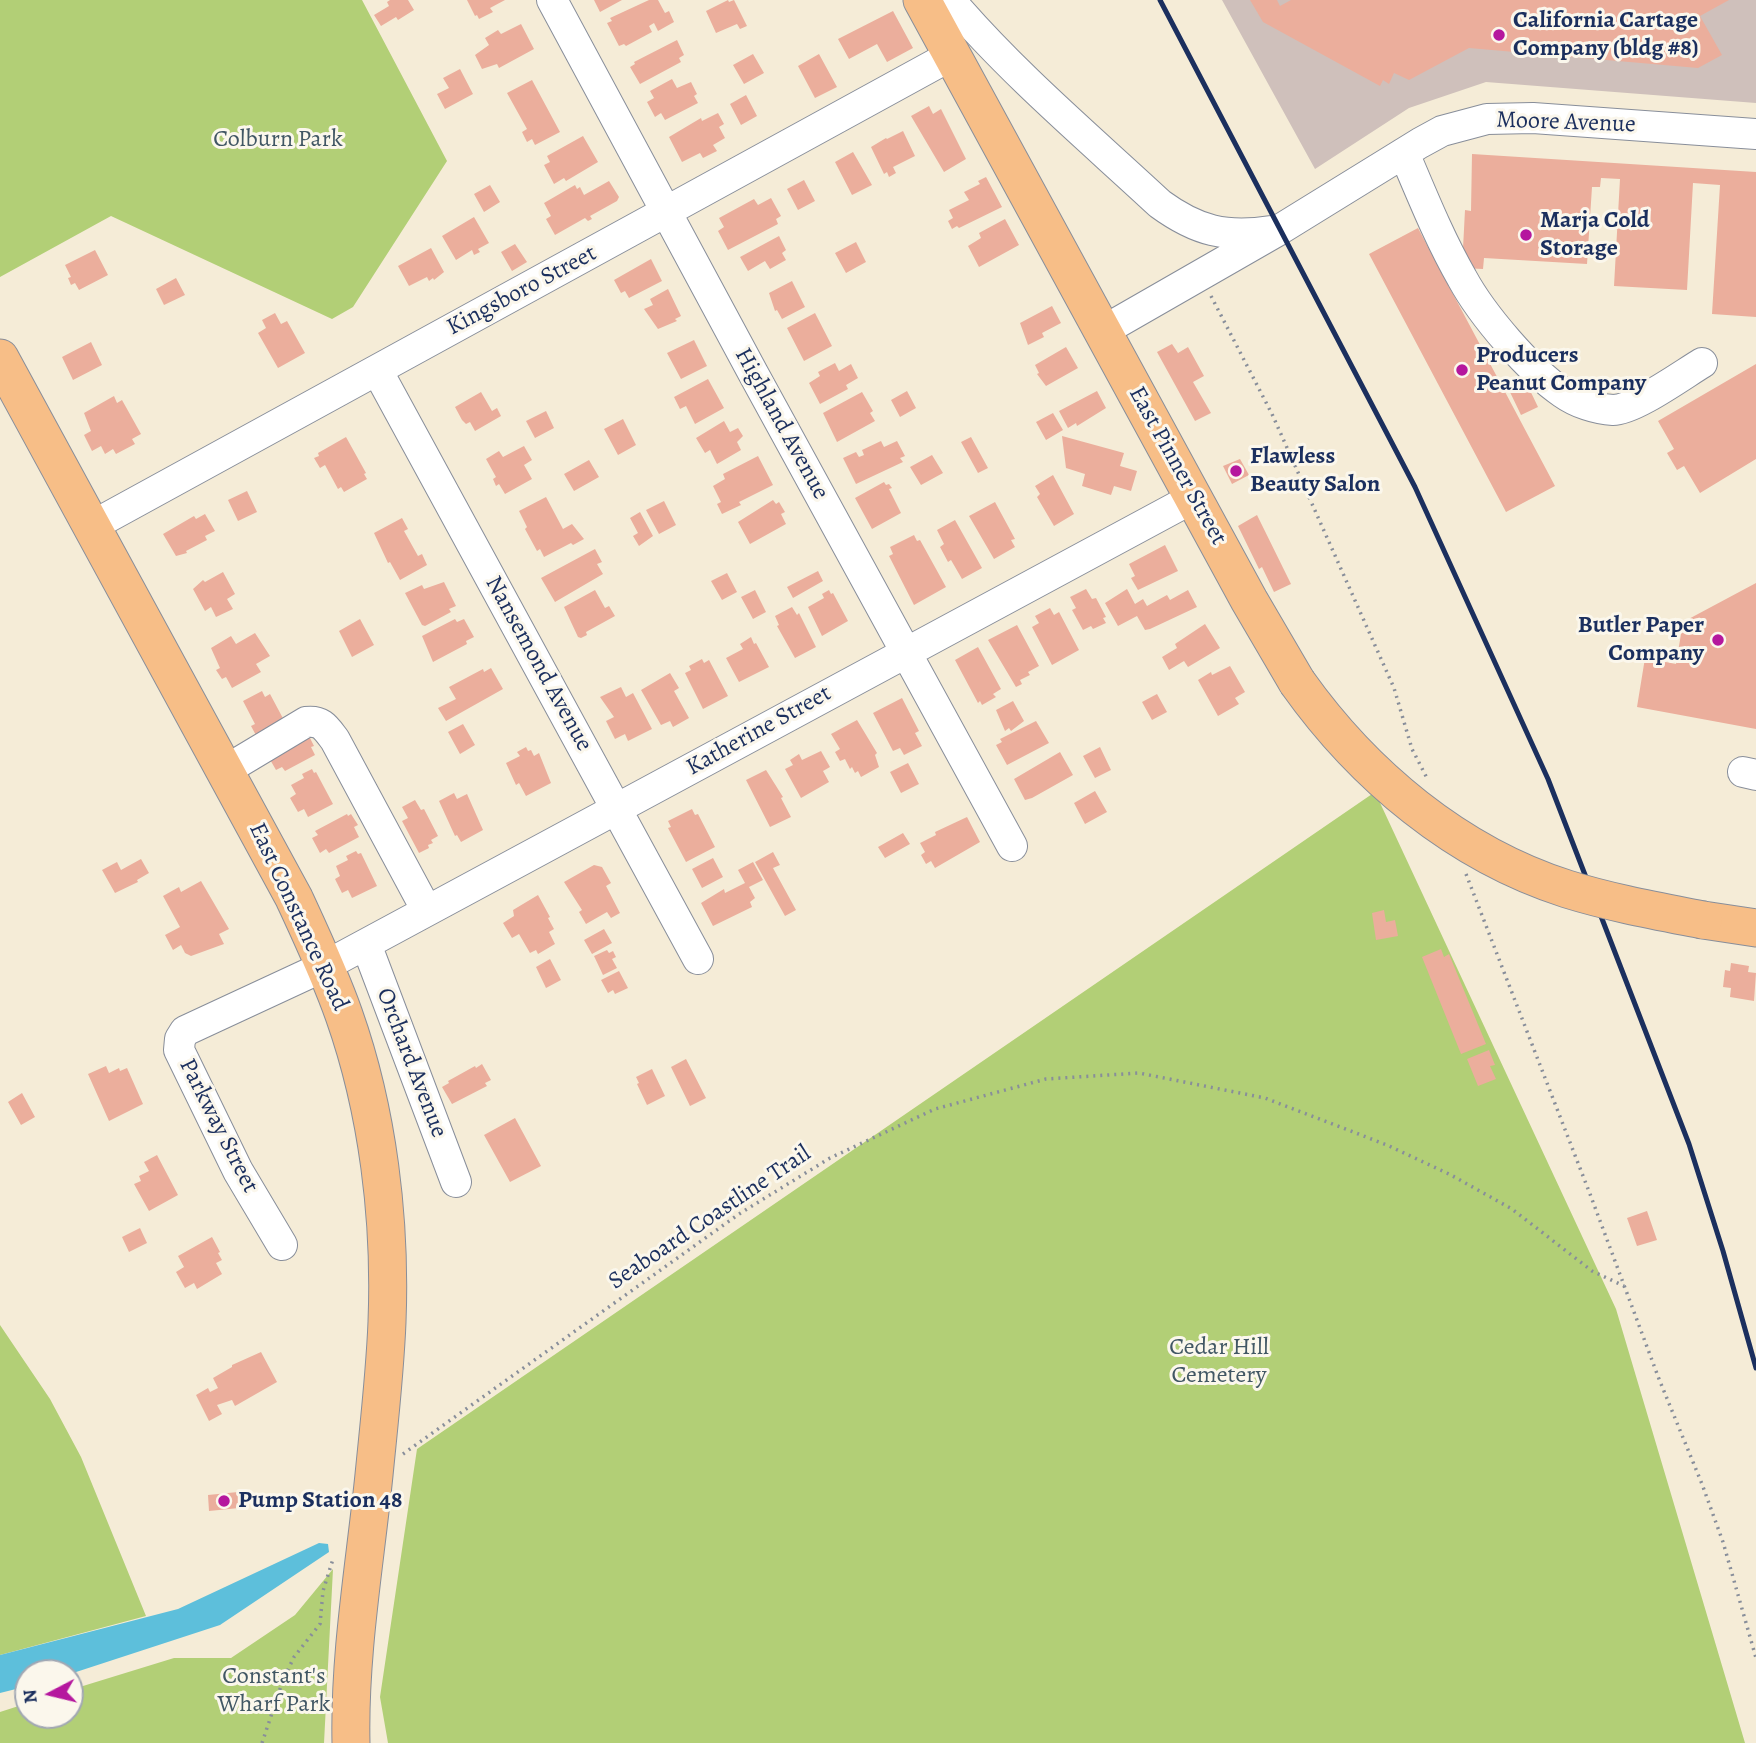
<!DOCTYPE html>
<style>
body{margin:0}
#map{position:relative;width:1756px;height:1743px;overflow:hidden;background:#f5ecd7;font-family:Alegreya,serif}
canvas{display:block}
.north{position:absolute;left:14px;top:1659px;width:70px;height:70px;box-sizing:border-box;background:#fbf7ec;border:2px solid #a1a7b3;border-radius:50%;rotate:263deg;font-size:19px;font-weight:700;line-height:28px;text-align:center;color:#1b2f5e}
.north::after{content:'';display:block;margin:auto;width:24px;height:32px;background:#b5179e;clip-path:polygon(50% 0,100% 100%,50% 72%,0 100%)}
</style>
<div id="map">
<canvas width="1756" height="1743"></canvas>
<div class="north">N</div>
</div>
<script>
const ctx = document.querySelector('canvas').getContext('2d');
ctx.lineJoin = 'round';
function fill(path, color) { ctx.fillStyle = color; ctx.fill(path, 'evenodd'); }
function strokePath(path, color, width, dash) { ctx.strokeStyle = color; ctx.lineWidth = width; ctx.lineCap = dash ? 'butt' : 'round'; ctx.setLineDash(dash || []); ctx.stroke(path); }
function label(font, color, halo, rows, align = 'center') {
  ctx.font = font + ' Alegreya,serif'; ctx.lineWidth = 6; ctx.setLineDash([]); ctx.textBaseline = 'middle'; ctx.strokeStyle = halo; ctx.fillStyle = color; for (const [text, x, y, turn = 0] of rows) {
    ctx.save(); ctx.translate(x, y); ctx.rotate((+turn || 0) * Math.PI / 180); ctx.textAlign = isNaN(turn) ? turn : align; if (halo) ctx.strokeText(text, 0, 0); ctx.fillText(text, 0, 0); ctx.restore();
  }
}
fill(new Path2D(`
 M1222 0H1756V103L1486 82 1409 108 1315 169Z`), '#cfc0bb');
fill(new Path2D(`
 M0 0H362L447 161 353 307 332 319 111 216 0 277Z
 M1375 792 1616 1309 1745 1743H388L380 1697 417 1449Z
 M0 1325 50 1399 81 1457 146 1616 0 1655Z
 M333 1569 324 1743H0V1712L28 1703V1715H70V1690L174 1658H231L295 1615Z`), '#b2cf76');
fill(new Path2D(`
 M319 1543 328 1544 329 1552 220 1625 70 1674 28 1673V1686L0 1693V1655L178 1609Z`), '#5dbfdb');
fill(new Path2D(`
 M390 0H408L414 10 398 20 396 17 381 26 374 15 389 6 387 2Z
 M467 0H505L490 8 493 12 479 19 477 15 475 16Z
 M594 0H622L600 12Z
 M649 0H658L665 13 669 11 674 22 658 31 654 23 649 26 652 32 626 46 624 44 619 46 607 23 612 21 610 18Z
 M728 0 729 2 734 0 747 26 740 29 737 24 716 33 706 11Z
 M1250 0H1277L1280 6 1291 0H1729L1700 16 1722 55 1698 68 1469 48 1409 80 1394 73 1389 84 1383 80 1380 86 1263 22Z
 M893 11 913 48 887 62 877 44 849 59 838 39Z
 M521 24 534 49 499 68 497 64 482 69 475 55 489 45 485 38 498 30 501 34Z
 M677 40 684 55 679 58 681 62 640 84 630 67 635 64 634 62Z
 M753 54 764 73 744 84 733 65Z
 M819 54 837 87 815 98 798 66Z
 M460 69 473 94 445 109 437 94 449 88 443 78Z
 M672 79 677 88 691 82 697 94 694 96 698 103 665 120 661 113 655 117 647 102 654 98 650 91Z
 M532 80 560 132 535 145 532 139 527 142 522 132 527 129 507 93Z
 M746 95 757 116 741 125 730 104Z
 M929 106 933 114 941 109 966 159 944 172 911 116Z
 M718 113 724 124 719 127 725 138 713 145 717 151 703 158 700 153 682 162 669 137 701 118 702 121Z
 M903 131 915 156 893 167 896 173 889 177 887 172 884 174 871 147 886 138 887 139Z
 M583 136 598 162 566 181 564 178 554 184 544 165 550 162 547 156Z
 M853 152 872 185 852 195 835 162Z
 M1472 154 1756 172V317L1712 314 1720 185 1693 183 1687 290 1614 286 1620 179 1601 178 1600 187H1592L1587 264 1484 258 1483 269 1462 268 1465 210 1471 211Z
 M986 177 1002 207 959 228 957 226 952 229 948 221 953 218 949 210 969 200 964 192 980 184 978 181Z
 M804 180 815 201 798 210 787 189Z
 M609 181 619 197 617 201 590 216 592 219 588 221 585 218 555 235 546 219 551 216 544 203 575 185 577 189 580 187 584 195Z
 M490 185 500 202 484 212 474 194Z
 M771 198 781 216 776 219 778 224 728 250 718 231 724 227 719 218 754 199 758 205Z
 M474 217 489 243 478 249 480 252 474 255 472 250 456 260 442 236Z
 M1005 219 1019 245 979 267 968 246 981 238 979 233Z
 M1418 228 1555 486 1506 512 1369 254Z
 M779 236 786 250 782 253 786 260 770 269 765 261 748 271 740 257Z
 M856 242 866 262 846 273 835 253Z
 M515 244 527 262 512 271 501 252Z
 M431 248 444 272 434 280 433 278 429 281 427 277 409 286 398 266Z
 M95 250 108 275 79 290 75 283 71 285 68 278 71 277 65 265Z
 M651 259 662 281 629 298 625 291 621 293 614 280Z
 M176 278 185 295 164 305 156 289Z
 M792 281 805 307 782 319 777 310 775 311 769 293Z
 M668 289 681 316 675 319 677 321 658 329 644 309 653 305 650 299Z
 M1052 306 1061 323 1042 333 1044 337 1028 345 1020 323Z
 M275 313 281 324 287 321 305 353 278 368 258 333 266 328 262 320Z
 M815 313 832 346 804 361 787 328Z
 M694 340 707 366 681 379 667 353Z
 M91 342 102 365 73 380 62 357Z
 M1172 344 1178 353 1188 347 1204 376 1193 382 1211 413 1195 421 1157 352Z
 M1066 347 1078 368 1046 386 1037 374 1039 373 1035 365Z
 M835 363 839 371 851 364 858 378 846 385 848 389 820 404 809 383 820 376 818 372Z
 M1756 364V459L1700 493 1684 466 1677 470 1667 453 1674 449 1658 421Z
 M708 379 724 408 695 424 686 406 680 409 674 397Z
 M1526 382 1538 407 1521 415 1509 390Z
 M907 391 916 408 900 417 891 400Z
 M1097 391 1106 408 1077 426 1076 423 1068 428 1059 411Z
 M481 392 492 411 497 408 501 416 475 431 470 422 466 424 462 420 455 407Z
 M862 392 873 411 870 413 875 421 837 442 823 413Z
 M114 396 117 403 122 400 141 434 132 439 135 444 116 454 113 449 105 454 101 446 92 451 84 435 91 431 84 413Z
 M546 411 554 428 535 438 526 421Z
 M1053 413 1063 430 1046 440 1036 422Z
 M623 419 636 445 618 455 604 429Z
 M724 421 730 432 738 428 743 436 737 442 741 450 717 464 710 450 705 453 696 438Z
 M1062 436 1124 453 1120 466 1137 471 1131 491 1114 486 1111 495 1082 486 1085 474 1066 468Z
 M346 437 366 473 364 474 367 479 344 492 341 487 338 489 325 465 320 468 314 458 319 456 318 453Z
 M971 437 988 468 978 473 961 442Z
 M881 441 884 447 897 441 905 456 900 458 903 462 856 484 843 458 856 452 859 457 864 455 862 450Z
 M524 446 532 460 524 465 532 479 505 494 499 484 496 486 493 479 496 477 486 459 499 451 503 457Z
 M932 455 943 473 921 485 910 467Z
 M758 456 773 485 739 502 741 505 722 514 717 504 721 502 713 486 725 479 723 474Z
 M1240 459 1249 475 1232 484 1223 466Z
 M589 460 599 477 574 491 564 474Z
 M1053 475 1074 514 1054 526 1037 497 1040 494 1035 486Z
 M884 482 886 485 889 484 892 488 889 489 901 513 872 529 855 498Z
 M247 491 257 512 238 521 228 500Z
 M546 497 563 529 572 524 584 539 573 545 571 543 544 557 540 549 537 551 525 529 527 527 519 511Z
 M773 500 776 504 779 502 785 512 781 514 786 524 750 544 738 522Z
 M664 501 676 525 659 534 646 510Z
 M995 502 1015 539 1011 540 1015 547 994 559 969 516Z
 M640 512 653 536 639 546 633 536 638 533 630 518Z
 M205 514 215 531 205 536 207 540 186 551 187 553 176 556 163 534 194 516 196 519Z
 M1257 515 1291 584 1274 592 1262 567 1259 569 1238 526Z
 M402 518 408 529 404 531 418 556 422 554 427 565 400 580 390 562 388 563 374 533Z
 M955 520 982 568 962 579 951 560 948 562 940 547 944 544 937 530Z
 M914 535 917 541 920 540 946 587 914 605 889 556 893 554 890 547Z
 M1165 545 1178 571 1138 590 1131 578 1135 576 1129 564Z
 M595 549 602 562 597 564 603 574 555 602 541 578Z
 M818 571 823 581 793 598 787 587Z
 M223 572 235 594 227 599 233 609 216 617 211 607 205 611 193 589 203 580 205 582Z
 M727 573 737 592 722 600 711 581Z
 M444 582 456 606 449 609 451 612 425 626 422 625 405 593 422 585 424 589Z
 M1756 583V729L1637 707 1645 658 1676 664 1683 622Z
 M1086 589 1092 599 1096 598 1106 617 1103 618 1106 623 1093 629 1091 626 1083 630 1072 610 1076 608 1070 597Z
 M1127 589 1135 604 1143 599 1147 606 1167 595 1170 600 1188 590 1197 607 1150 629 1145 630 1137 616 1118 626 1105 603Z
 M595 590 605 608 609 606 615 616 586 632 587 635 581 638 578 637 564 607Z
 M755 590 766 612 753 619 741 597Z
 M829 590 831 594 833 593 848 621 822 636 808 607 824 598 822 594Z
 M792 607 797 615 799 613 816 647 795 658 777 626 779 625 775 616Z
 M1050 608 1054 615 1059 612 1079 650 1052 665 1032 627 1039 623 1035 616Z
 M360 619 374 645 352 657 339 631Z
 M455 619 457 622 464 619 474 637 466 641 467 644 433 662 422 636Z
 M1205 624 1220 648 1188 667 1184 661 1169 670 1162 657 1177 648 1175 644Z
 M1017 625 1039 666 1028 672 1030 675 1020 680 1022 684 1016 687 988 640Z
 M255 633 270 656 256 664 261 672 232 688 226 677 222 679 216 670 220 668 211 648 231 636 236 644Z
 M751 637 754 644 756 643 769 667 739 682 726 658 743 649 740 644Z
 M978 647 1001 689 993 694 996 697 982 705 980 701 978 703 955 660Z
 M702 659 704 663 709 660 728 696 703 709 685 673 691 670 689 666Z
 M1230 666 1245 692 1235 698 1239 704 1218 716 1198 680 1211 672 1212 675Z
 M491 668 503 689 446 721 438 708 456 699 449 687 483 669 484 672Z
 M670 673 679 688 674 691 689 718 673 727 670 721 661 725 641 690Z
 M621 687 626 697 633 693 652 729 628 741 625 734 615 739 606 721 614 717 600 697Z
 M262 691 265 697 270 694 286 724 258 739 251 726 255 724 243 701Z
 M1157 694 1167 712 1152 720 1142 702Z
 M902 698 919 731 915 733 922 746 904 755 900 748 893 751 873 713Z
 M1013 701 1024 721 1011 731 1009 728 1005 731 996 710Z
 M857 720 877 753 875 755 879 767 861 777 858 771 855 773 852 767 850 769 845 759 840 761 835 752 840 749 831 734Z
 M1036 721 1049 743 1007 765 996 745 1002 742 1000 739Z
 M463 724 475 745 460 754 448 732Z
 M307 732 314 746 311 747 315 755 285 771 282 767 276 770 268 756Z
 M526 747 528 751 531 750 534 756 539 753 551 783 526 796 519 783 516 785 506 763 520 756 517 752Z
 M1100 747 1111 770 1095 778 1083 756Z
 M821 751 830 767 823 771 829 782 801 798 785 769 793 765 790 760 799 754 802 760Z
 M1060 752 1073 775 1032 798 1025 800 1014 779Z
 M908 763 919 784 901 793 890 772Z
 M312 769 314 773 316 772 333 804 308 817 304 809 298 812 290 798 296 794 291 785 304 778 302 774Z
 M766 770 783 797 781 798 791 817 770 827 746 780Z
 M1095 791 1107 812 1085 824 1074 803Z
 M454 793 457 799 467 794 483 830 461 842 457 835 455 836 439 801Z
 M415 800 421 810 424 809 438 836 431 840 433 843 428 845 429 848 419 853 402 821 408 818 402 807Z
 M692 809 695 815 698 814 715 847 686 862 668 828 671 827 668 821Z
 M347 814 348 816 351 814 358 825 354 827 359 837 329 853 326 849 320 853 312 838 318 835 315 831Z
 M967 817 980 842 935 868 931 861 926 864 921 855 925 852 920 843 936 835 935 832Z
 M903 833 910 844 885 858 878 847Z
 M356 851 358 854 361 853 377 886 352 898 348 890 342 893 335 879 340 876 336 866 348 860 346 856Z
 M773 852 780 865 773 868 796 910 785 916 755 862Z
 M713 858 723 877 702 888 692 869Z
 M141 859 149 873 137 880 138 882 115 893 102 870 117 862 121 870Z
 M753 862 763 880 749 887 755 898 750 902 752 907 713 926 701 903 724 889 725 893 745 883 738 870Z
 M594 865 602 867 611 883 606 886 620 913 611 918 607 912 586 924 579 912 582 910 564 882Z
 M201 881 229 929 219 934 224 944 191 956 185 953 181 945 173 950 165 935 180 927 163 896 179 887 181 892Z
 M538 895 550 917 548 918 554 929 549 932 555 944 538 954 536 950 530 953 519 934 512 938 503 923 514 916 513 910Z
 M1384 910 1386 922 1395 920 1398 936 1376 940 1372 913Z
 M604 929 612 943 592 954 584 940Z
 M1441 949 1444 957 1449 954 1486 1044 1461 1054 1422 957Z
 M607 950 609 953 613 951 616 957 612 959 617 968 603 975 594 956Z
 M550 959 561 980 546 988 536 967Z
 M1731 963 1749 966 1748 972 1756 973 1754 1001 1730 997 1731 988 1723 987 1725 970 1730 971Z
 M619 971 628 988 615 994 613 990 608 993 601 980Z
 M1489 1050 1495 1065 1490 1066 1496 1079 1478 1086 1467 1059Z
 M686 1059 706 1098 690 1106 671 1067Z
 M482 1064 491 1080 485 1083 487 1086 452 1104 442 1087 449 1083 448 1081 475 1066 476 1068Z
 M106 1066 109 1073 119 1068 120 1071 127 1068 143 1104 109 1121 88 1074Z
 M652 1069 665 1096 647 1105 637 1084 639 1083 636 1077Z
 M22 1093 35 1117 21 1125 8 1102Z
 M515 1118 541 1166 510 1182 484 1135Z
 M157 1155 178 1195 149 1211 134 1184 141 1181 139 1176 149 1171 144 1162Z
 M1647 1211 1657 1240 1637 1246 1627 1218Z
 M140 1228 147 1243 129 1252 122 1237Z
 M212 1237 220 1252 218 1253 222 1260 216 1263 222 1274 197 1289 194 1283 185 1288 176 1272 184 1267 178 1256Z
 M261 1352 277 1382 235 1406 232 1400 217 1405 222 1414 209 1421 196 1395 208 1388 210 1392 218 1388 213 1378 232 1367V1365Z
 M238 1492 239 1508 209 1511 208 1495Z`), '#ebae9c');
const minor = new Path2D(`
 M552 0 753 373 1012 846
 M950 0C1012 73 1089 138 1160 204 1197 231 1226 238 1271 231
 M1404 153C1422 195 1439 238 1462 278 1482 315 1529 370 1563 393 1577 403 1596 409 1613 410 1634 410 1682 375 1702 363
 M1103 331 1279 230 1420 143 1442 131 1487 119 1533 118 1756 134
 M377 370 698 959
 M92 526 952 55
 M226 770 306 722C322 720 326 728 335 740L427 911
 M1743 772 1756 775
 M366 944 456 1182
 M282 1245 238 1171 179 1050 180 1039 185 1031 325 966 1195 497`);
const major = new Path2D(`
 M922 0 1249 600 1297 682
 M0 358 294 898C312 937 330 975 344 1015 378 1111 391 1220 387 1322 385 1373 379 1424 374 1475 365 1564 349 1653 351 1743
 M1703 920 1756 928`);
strokePath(minor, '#888e9a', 32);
strokePath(major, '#888e9a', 39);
strokePath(new Path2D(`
 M1211 296 1272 414 1394 688 1412 749 1428 780
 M1466 874 1590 1194 1659 1379 1702 1484 1723 1542 1756 1658
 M403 1454 739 1214 830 1158 935 1109 1046 1079 1139 1073 1265 1098 1387 1145 1451 1175 1512 1209 1592 1271 1624 1286
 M262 1743 283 1680 294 1657 320 1624 323 1591 333 1559`), '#888e9a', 3.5, [2, 5]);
strokePath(minor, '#fff', 30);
strokePath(major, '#f7be87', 37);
strokePath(new Path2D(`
 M1160 0 1415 487 1548 779 1689 1144 1723 1251 1756 1368`), '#1b2f5e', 5);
const majorBridge = new Path2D(`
 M1297 682C1363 775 1457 854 1567 889 1612 903 1657 911 1703 920`);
strokePath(majorBridge, '#888e9a', 39, []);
strokePath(majorBridge, '#f7be87', 37);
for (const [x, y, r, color] of [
 [1499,35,7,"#b5179e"],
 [1526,235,7,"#b5179e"],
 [1462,370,7,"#b5179e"],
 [1236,471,7,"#b5179e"],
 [1718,640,7,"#b5179e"],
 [224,1501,7,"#b5179e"]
]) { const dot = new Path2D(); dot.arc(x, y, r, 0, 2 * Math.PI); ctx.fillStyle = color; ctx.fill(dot); strokePath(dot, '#fbf7ec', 2.5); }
label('bold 24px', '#1b2f5e', '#fbf7ec', [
 ["California Cartage",1513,21],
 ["Company (bldg #8)",1513,49],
 ["Marja Cold",1540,221],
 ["Storage",1540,249],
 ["Producers",1476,356],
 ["Peanut Company",1476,384],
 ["Flawless",1250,457],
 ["Beauty Salon",1250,485],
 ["Butler Paper",1704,626,"right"],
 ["Company",1704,654,"right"],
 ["Pump Station 48",238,1501]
], 'left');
label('24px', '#1b2f5e', '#fbf7ec', [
 ["Moore Avenue",1566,123,2],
 ["Kingsboro Street",522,291,-28],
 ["Highland Avenue",781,424,61],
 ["East Pinner Street",1177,466,61],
 ["Nansemond Avenue",538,664,61],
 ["Katherine Street",759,731,-29],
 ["East Constance Road",298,917,65],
 ["Orchard Avenue",411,1063,69],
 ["Parkway Street",218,1126,63],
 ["Seaboard Coastline Trail",710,1218,-34]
]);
label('24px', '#415764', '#fbf7ec', [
 ["Colburn Park",278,140],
 ["Cedar Hill",1219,1348],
 ["Cemetery",1219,1376],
 ["Constant's",274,1677],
 ["Wharf Park",274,1705]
]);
</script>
